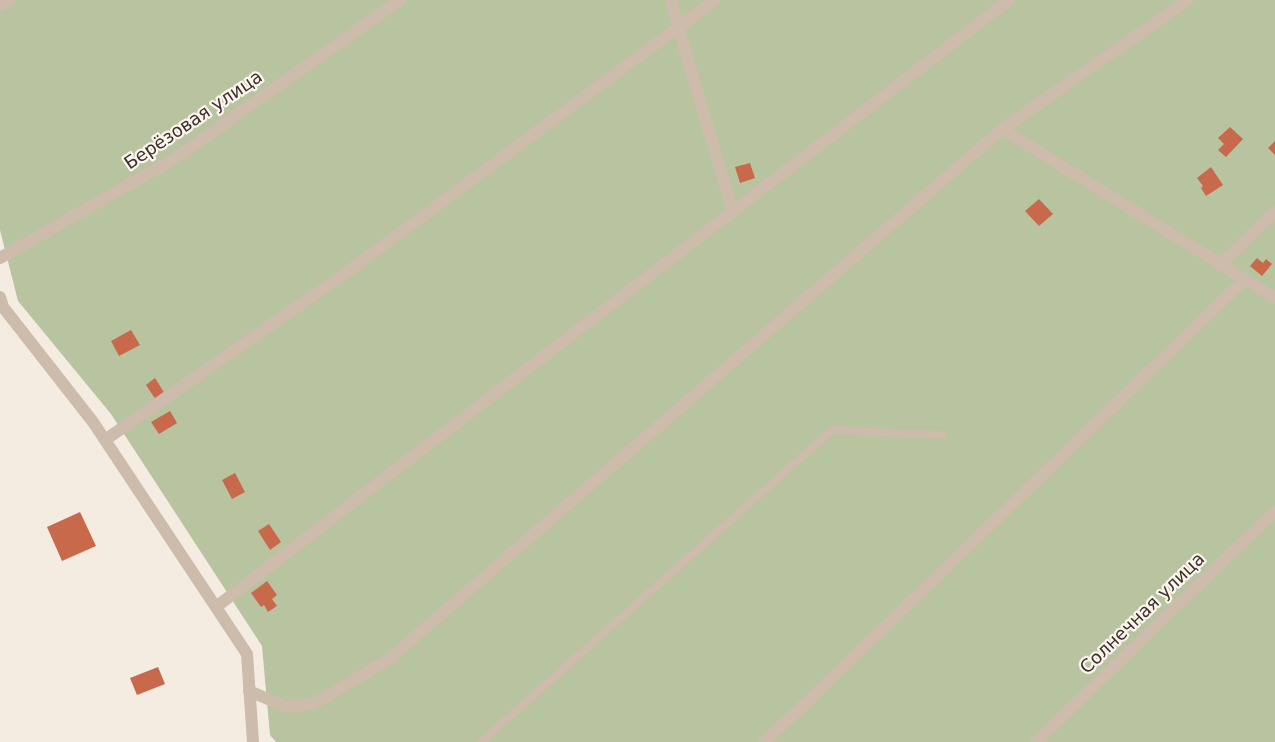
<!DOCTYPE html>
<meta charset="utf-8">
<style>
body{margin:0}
canvas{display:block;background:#f4ebe1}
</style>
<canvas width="1275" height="742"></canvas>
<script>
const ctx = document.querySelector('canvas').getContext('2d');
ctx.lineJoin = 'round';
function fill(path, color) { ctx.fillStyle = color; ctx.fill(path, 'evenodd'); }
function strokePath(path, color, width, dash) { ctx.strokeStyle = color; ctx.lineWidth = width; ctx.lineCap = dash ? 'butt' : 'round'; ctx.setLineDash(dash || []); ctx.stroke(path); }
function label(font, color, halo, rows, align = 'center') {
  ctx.font = font + ' "DejaVu Sans",sans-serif'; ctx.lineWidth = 4.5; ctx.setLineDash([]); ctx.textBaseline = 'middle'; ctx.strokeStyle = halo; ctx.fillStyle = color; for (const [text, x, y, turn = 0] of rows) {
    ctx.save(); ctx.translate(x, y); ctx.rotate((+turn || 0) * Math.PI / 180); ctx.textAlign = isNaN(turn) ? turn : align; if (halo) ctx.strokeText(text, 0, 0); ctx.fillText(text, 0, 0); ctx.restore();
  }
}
fill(new Path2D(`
 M0 0H1275V742H276L270 735 262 646 111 414 18 301 0 230Z`), '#b8c4a0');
fill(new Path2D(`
 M1230 127 1243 139 1226 157 1218 150 1224 144 1218 138Z
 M1275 141V155L1268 148Z
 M750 163 755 178 740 183 735 167Z
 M1211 167 1223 185 1206 196 1201 188 1203 186 1197 178Z
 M1039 199 1053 214 1039 226 1025 211Z
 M1257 258 1263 263 1266 259 1272 264 1262 276 1250 266Z
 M131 330 140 345 119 356 111 341Z
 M155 378 165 394 156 400 146 385Z
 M170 411 177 423 159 434 151 422Z
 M235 473 245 492 232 499 222 480Z
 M80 512 96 546 62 561 47 527Z
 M269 524 281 542 270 550 258 531Z
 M267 581 277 595 272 599 277 606 268 612 264 605 261 607 251 593Z
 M158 667 165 684 137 695 130 678Z`), '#c8694b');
strokePath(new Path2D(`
 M481 742 832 430 942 435`), '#cdbbac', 8);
strokePath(new Path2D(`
 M671 0 678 27 733 212
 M0 6 10 0
 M1002 129 1275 298
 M0 258 174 159 400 0
 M1220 265 1275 211
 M0 297 3 307 93 422 247 654 253 742
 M105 440 350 270 715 0
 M216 607 1009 0
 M249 691 287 707 313 704 388 660 1002 129 1188 0
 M764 742 808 701 1244 280
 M1036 742 1275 511`), '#cdbbac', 12);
label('18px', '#3b302b', '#fbf5ee', [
 ["Берёзовая улица",194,121,-34],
 ["Солнечная улица",1143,614,-44]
]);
</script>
